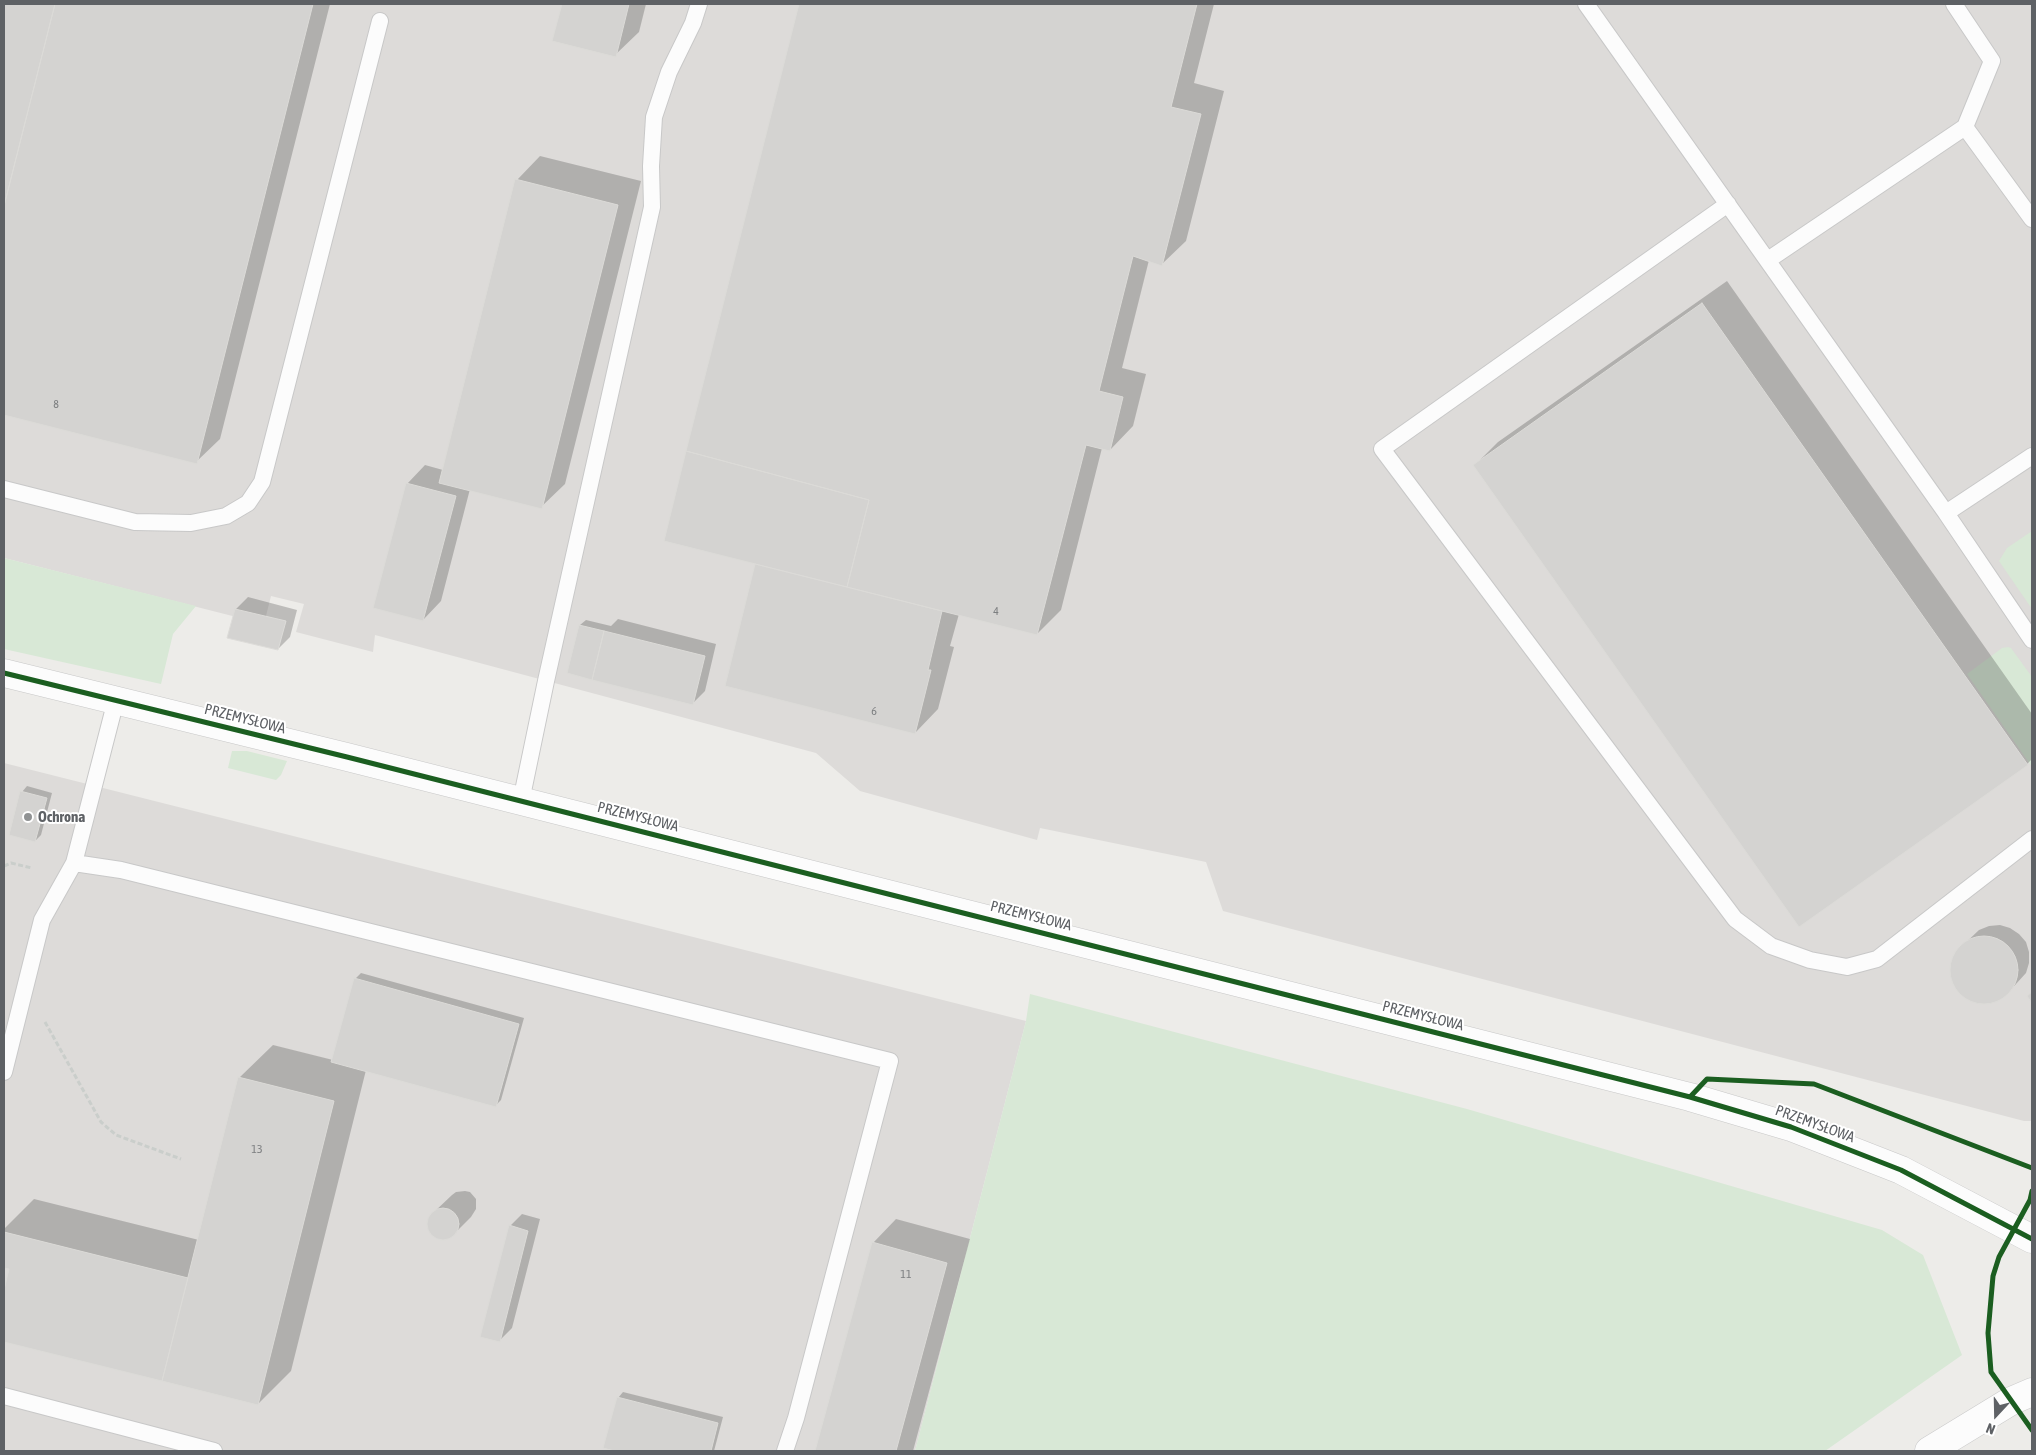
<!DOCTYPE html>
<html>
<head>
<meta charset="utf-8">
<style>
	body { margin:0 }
	#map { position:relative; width:2036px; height:1455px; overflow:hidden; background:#edece9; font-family:"Asap Condensed",sans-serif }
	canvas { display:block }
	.frame { position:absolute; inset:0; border:5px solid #5e6165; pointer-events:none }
	.north { position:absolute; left:1971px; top:1390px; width:50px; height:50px; -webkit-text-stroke:4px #fff; paint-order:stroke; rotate:201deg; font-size:14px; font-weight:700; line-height:20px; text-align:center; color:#5e6165 }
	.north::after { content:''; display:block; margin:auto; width:18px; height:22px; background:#5e6165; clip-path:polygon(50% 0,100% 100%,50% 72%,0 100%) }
</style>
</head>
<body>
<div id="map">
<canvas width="2036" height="1455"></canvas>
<div class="frame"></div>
<div class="north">N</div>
</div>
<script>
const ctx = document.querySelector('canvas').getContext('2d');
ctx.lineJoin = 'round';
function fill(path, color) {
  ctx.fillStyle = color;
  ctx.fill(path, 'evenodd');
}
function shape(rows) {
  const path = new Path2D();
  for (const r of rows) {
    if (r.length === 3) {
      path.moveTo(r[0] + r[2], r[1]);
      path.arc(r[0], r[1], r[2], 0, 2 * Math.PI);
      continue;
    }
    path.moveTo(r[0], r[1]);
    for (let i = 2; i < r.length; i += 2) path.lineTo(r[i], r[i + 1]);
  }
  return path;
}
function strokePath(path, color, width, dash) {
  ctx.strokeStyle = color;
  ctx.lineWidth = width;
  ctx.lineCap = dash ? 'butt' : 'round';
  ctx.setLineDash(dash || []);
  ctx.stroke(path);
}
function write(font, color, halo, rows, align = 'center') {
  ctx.font = font + ' "Asap Condensed",sans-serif';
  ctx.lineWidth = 4;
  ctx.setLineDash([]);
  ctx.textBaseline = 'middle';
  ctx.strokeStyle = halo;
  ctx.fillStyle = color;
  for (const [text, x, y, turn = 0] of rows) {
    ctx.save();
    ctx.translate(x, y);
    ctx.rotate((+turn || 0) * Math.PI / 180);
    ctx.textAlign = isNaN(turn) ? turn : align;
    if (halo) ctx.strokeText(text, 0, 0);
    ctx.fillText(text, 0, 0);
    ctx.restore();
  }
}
const industrial = shape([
	[4,4,2032,4,2032,1121,2024,1121,1223,911,1206,862,1040,828,1037,840,860,791,816,753,375,635,373,652,296,632,304,604,271,596,264,624,4,558],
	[4,763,1026,1021,915,1451,4,1451]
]);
const green = shape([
	[2032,531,2032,609,1999,561,2007,548],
	[4,558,196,606,173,634,161,684,4,649],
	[2008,647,2011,648,2032,677,2032,767,1967,674,2002,648],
	[232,751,247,751,287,761,281,775,276,780,228,768],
	[1030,994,1467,1109,1882,1230,1923,1255,1962,1355,1825,1451,915,1451,1026,1021]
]);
const shadow = shape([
	[4,4,330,4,220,439,196,462,4,413],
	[563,4,646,4,639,32,615,55,554,40],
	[801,4,1214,4,1194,83,1224,91,1186,241,1162,264,1149,260,1122,368,1146,374,1133,426,1110,450,1102,448,1061,610,1037,634,959,614,950,646,954,647,938,709,915,733,726,685,757,563,665,540],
	[540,156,641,181,565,484,541,507,470,489,441,601,423,620,407,484,425,465,443,470,517,180],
	[1727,281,2032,714,2032,759,2027,764,1475,465,1498,442],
	[248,597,297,610,290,637,278,649,236,609],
	[618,619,716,644,705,691,693,703,580,625,586,620,611,626],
	[27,786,52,793,41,835,35,841,22,792],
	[2000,925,2010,928,2019,934,2026,942,2029,952,2029,963,2026,973,2006,995,1997,1001,1987,1003,1976,1002,1966,998,1958,990,1953,981,1951,971,1953,960,1958,950,1979,930,1989,926],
	[361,973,524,1018,501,1100,495,1106,366,1070,291,1371,258,1404,4,1340,4,1295,11,1268,4,1267,4,1229,34,1199,199,1240,239,1078,273,1045,333,1060,355,979],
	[465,1191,470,1192,476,1199,476,1209,471,1217,453,1235,444,1239,439,1238,431,1232,429,1222,433,1213,452,1195,456,1192],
	[522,1214,540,1219,512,1328,500,1340,510,1226],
	[896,1219,970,1239,913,1451,816,1451,873,1243],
	[623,1392,723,1417,714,1451,620,1451,605,1447,618,1398]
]);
const building = shape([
	[4,4,55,4,4,206,4,4],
	[55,4,313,4,197,464,4,415,4,206,55,4],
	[562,4,629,4,616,57,552,41,562,4],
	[799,4,1197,4,1171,107,1201,114,1162,266,1133,256,1099,391,1123,397,1110,451,1086,445,1037,635,847,587,869,500,686,451,799,4],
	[515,179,618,205,542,509,439,483,515,179],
	[1702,303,2028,765,1799,927,1473,465,1702,303],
	[686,451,869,500,847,587,664,541,686,451],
	[406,483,456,496,423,621,373,608,406,483],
	[755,564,942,611,928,670,931,670,915,734,725,686,755,564],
	[235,609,286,621,278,650,227,638,235,609],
	[579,625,604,631,592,680,567,673,579,625],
	[604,631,705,656,693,705,592,680,604,631],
	[20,791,47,798,35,842,9,835,20,791],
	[1984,970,34],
	[354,978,519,1024,496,1107,331,1062,354,978],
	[2032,992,2032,1003,2027,996,2032,992],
	[238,1077,334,1101,258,1405,162,1381,238,1077],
	[443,1224,16],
	[509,1225,528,1231,500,1342,480,1337,509,1225],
	[4,1232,188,1278,162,1381,4,1342,4,1290,9,1269,4,1268,4,1232],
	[872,1242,947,1263,896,1451,815,1451,872,1242],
	[617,1397,718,1423,711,1451,615,1451,603,1448,617,1397]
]);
const path = shape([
	[4,866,11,863,32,868],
	[45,1022,101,1122,116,1135,181,1159]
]);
const lane = shape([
	[1586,4,1946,513,2032,456],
	[1965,127,2032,219],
	[1728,204,1382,449,1735,919,1771,946,1810,960,1847,967,1877,959,2032,839],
	[1768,260,1965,127,1992,61,1954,4],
	[4,489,135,522,191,523,226,516,248,503,262,482,380,21],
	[1946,513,2032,640],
	[521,801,546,681,652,207,651,166,654,117,669,72,693,23,699,4],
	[74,863,116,700],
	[4,1072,42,920,74,863,121,870,890,1061,796,1418,785,1451],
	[4,1396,214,1451]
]);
const street = shape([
	[4,673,347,757,1690,1097,1791,1127,1901,1170,2032,1239]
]);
const secondary = shape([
	[1929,1451,2011,1401,2032,1392]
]);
const cycleway = shape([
	[4,673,347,757,1690,1097,1791,1127,1901,1170,2032,1239],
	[1690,1097,1707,1079,1814,1084,2032,1168],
	[2032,1191,2030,1200,1999,1257,1993,1276,1988,1333,1991,1372,2032,1430]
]);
const markers = [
	[28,817,5,"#909293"]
];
const numberNames = [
	["8",56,404],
	["4",996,611],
	["6",874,711],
	["13",257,1149],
	["11",906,1274]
];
const streetNames = [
	["PRZEMYSŁOWA",245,719,14],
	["PRZEMYSŁOWA",638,817,14],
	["PRZEMYSŁOWA",1031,916,14],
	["PRZEMYSŁOWA",1423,1016,14],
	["PRZEMYSŁOWA",1815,1124,20]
];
const poiNames = [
	["Ochrona",38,817]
];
fill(industrial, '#dddbd9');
fill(green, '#d8e8d6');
fill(shadow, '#0003');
fill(building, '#d4d3d1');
strokePath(building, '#dcdbd8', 1);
strokePath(lane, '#c8c8c8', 18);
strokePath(street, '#c8c8c8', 29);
strokePath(secondary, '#cacaca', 29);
strokePath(path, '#cacecb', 3, [5, 2.5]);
strokePath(lane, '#fcfcfc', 16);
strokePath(street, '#fcfcfc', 28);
strokePath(secondary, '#fcfcfc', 28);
strokePath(cycleway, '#1b5e20', 5);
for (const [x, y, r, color] of markers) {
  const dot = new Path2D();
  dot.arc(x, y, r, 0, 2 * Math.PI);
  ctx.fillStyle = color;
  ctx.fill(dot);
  strokePath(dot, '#fff', 2);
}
write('12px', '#7d7f81', null, numberNames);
write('15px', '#5e6165', '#fff', streetNames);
write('bold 15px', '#5e6165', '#fff', poiNames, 'left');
</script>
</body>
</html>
